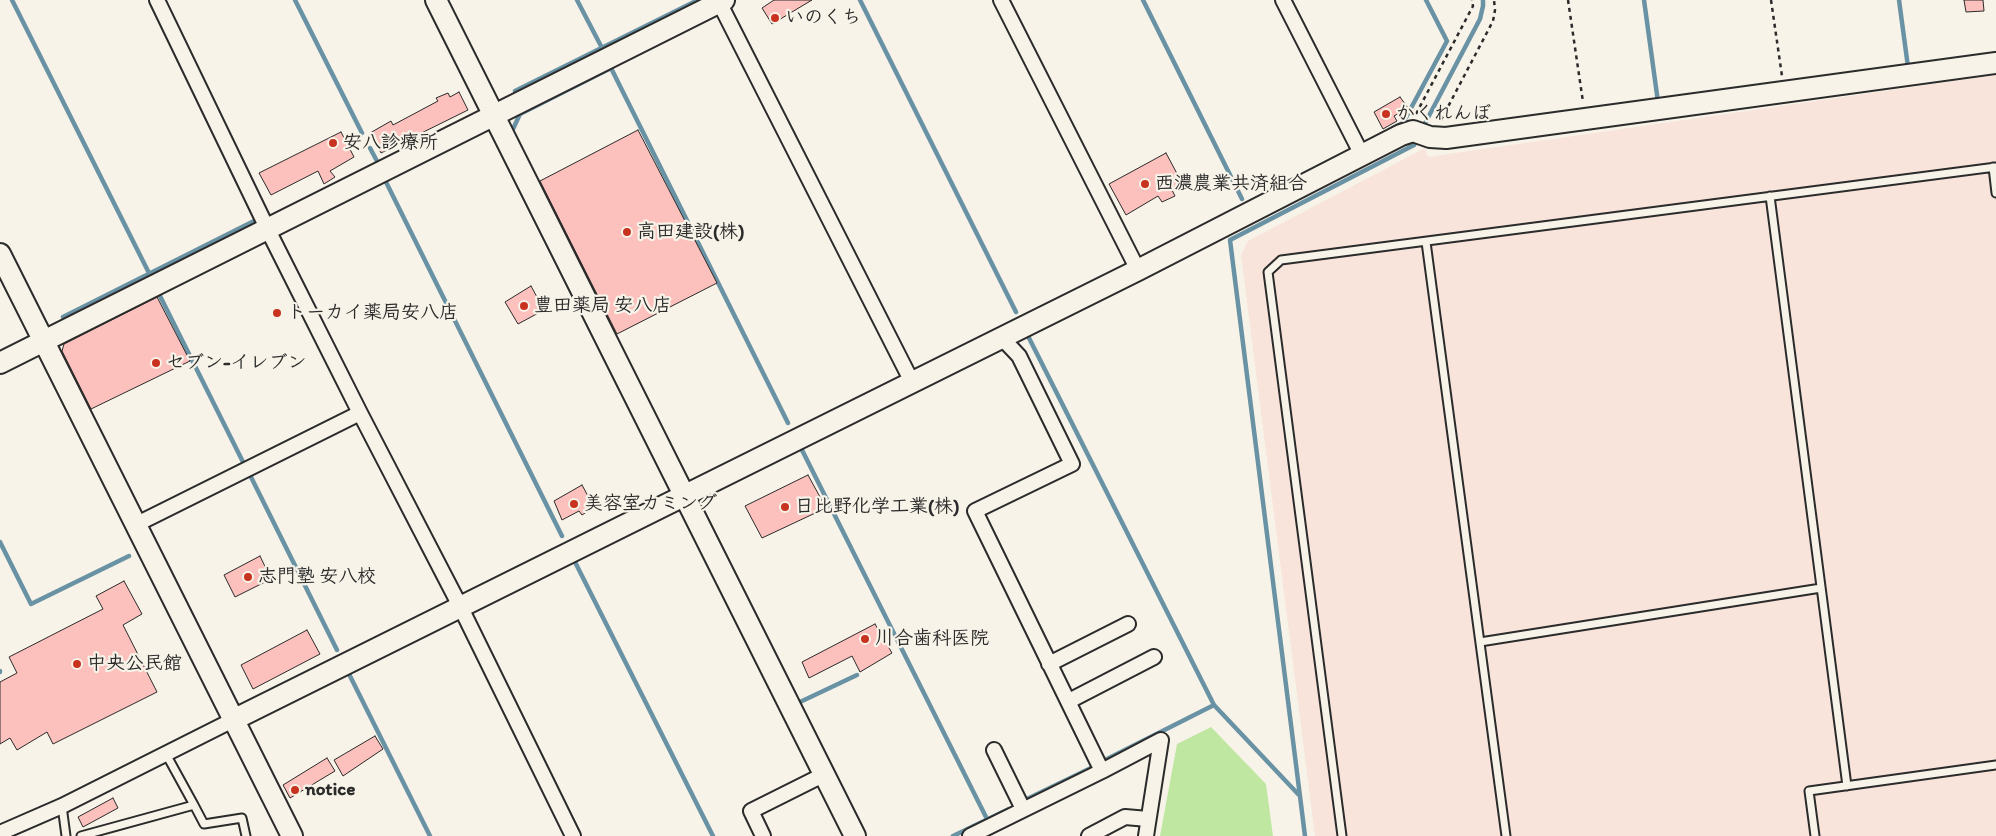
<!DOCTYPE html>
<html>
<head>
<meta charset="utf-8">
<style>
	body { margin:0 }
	canvas { display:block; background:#f7f3e8 }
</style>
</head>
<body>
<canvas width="1996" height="836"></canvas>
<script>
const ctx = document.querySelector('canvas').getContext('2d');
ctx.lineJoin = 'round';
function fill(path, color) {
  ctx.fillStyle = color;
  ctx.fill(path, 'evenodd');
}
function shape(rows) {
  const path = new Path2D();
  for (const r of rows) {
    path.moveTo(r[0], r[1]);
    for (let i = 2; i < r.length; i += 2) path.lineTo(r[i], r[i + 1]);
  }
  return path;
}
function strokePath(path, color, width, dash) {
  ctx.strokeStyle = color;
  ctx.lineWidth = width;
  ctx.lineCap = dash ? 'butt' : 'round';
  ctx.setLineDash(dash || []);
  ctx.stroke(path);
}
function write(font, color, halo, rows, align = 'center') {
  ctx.font = font + ' Itim,"Klee One",sans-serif';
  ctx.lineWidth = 4.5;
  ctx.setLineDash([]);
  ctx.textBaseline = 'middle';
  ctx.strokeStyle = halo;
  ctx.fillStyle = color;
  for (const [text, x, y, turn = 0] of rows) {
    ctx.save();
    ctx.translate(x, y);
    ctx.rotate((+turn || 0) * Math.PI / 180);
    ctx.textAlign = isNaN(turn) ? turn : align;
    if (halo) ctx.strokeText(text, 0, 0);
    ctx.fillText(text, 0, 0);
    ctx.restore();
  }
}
const built = shape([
	[1996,75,1996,836,1315,836,1241,255,1248,241,1425,148,1428,157]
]);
const green = shape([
	[1211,727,1266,784,1273,836,1160,836,1177,744]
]);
const stream = shape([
	[12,0,150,275],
	[295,0,362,133],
	[577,0,602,48],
	[860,0,1016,312],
	[1143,0,1242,199],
	[1644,0,1658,102],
	[1899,0,1908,67],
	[515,91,698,0],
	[1393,128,1403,123,1447,41,1426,0],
	[513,129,520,114,611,68,788,423],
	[1422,129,1480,19,1483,6,1483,0],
	[370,148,378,163],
	[385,180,562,536],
	[159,294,244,464],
	[63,317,256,220],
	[1027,334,1214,705,1298,794],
	[801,448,987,819],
	[251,477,337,650],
	[0,542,31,604,129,556],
	[575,562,713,836],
	[0,672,0,671],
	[349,674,430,836],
	[800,702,857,675],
	[1103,761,1214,705],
	[1027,799,1093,767],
	[953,836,1009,809],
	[1305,836,1230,240,1414,145,1417,138]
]);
const building = shape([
	[774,0,812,0,772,24,762,8,774,0],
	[1964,0,1983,0,1984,11,1966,12,1964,0],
	[459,92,468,110,381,153,370,133,391,121,393,125,438,101,436,98,448,93,450,97,459,92],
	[1400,97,1408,108,1394,116,1397,121,1383,129,1374,112,1400,97],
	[638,130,717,283,617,334,540,181,638,130],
	[341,132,354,157,330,171,335,177,324,184,318,171,271,195,259,173,341,132],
	[1166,153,1182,183,1172,190,1175,196,1162,202,1158,196,1126,215,1109,184,1166,153],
	[531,286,544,310,518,324,505,302,531,286],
	[157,297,190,361,91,409,62,351,64,344,157,297],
	[808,475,826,508,762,538,745,506,808,475],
	[582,485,594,507,582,515,579,511,562,520,554,501,582,485],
	[260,556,271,579,235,597,224,575,260,556],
	[124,581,142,614,123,625,157,692,53,744,47,732,17,750,10,738,0,744,0,682,17,673,9,657,103,609,96,596,124,581],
	[875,624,892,653,860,672,852,656,809,678,802,662,875,624],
	[307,630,320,654,253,689,241,665,307,630],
	[375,736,383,749,343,776,334,760,375,736],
	[327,758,335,771,290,798,283,785,327,758],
	[113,798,118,808,83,827,78,817,113,798]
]);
const path = shape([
	[1568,0,1583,102],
	[1771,0,1782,76],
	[1416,114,1473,6,1472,0],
	[1441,120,1493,21,1495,10,1494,0]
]);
const lane = shape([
	[1993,167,1996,193],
	[1770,196,1847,786],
	[1426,242,1506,836],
	[1480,642,1821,588],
	[166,754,194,805],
	[62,806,66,836],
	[81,836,194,805,204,824,242,818,246,836],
	[1342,836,1268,272,1281,260,1996,167],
	[1815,836,1809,791,1996,765]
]);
const street = shape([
	[157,0,267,228,360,413,460,606,573,836],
	[718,0,912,382],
	[1001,0,1138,270],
	[1283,0,1362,155],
	[1001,337,1019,356,1072,464,975,511,1102,771,1161,740,1146,836],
	[135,525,360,413],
	[1049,664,1128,624],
	[1069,701,1154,657],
	[994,750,1023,809],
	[0,833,62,806,233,720],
	[763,836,751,811,823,775],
	[970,836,1102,771],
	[1089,836,1125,817,1148,819]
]);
const secondary = shape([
	[436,0,855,836],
	[0,254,292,836],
	[0,363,724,0],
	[233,720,1138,270,1401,135,1413,131,1430,137,1446,138,1996,63]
]);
const markers = [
	[775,18,5,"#c8321e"],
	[1386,114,5,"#c8321e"],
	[333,143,5,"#c8321e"],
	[1145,184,5,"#c8321e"],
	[627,232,5,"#c8321e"],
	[524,306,5,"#c8321e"],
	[277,313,5,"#c8321e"],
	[156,363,5,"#c8321e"],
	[574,504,5,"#c8321e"],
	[785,507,5,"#c8321e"],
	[248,577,5,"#c8321e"],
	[865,639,5,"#c8321e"],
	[77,664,5,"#c8321e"],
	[295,790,5,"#c8321e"]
];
const poiNames = [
	["いのくち",785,18],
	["かくれんぼ",1396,114],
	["安八診療所",343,143],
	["西濃農業共済組合",1155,184],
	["高田建設(株)",637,232],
	["豊田薬局 安八店",534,306],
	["トーカイ薬局安八店",287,313],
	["セブン-イレブン",166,363],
	["美容室カミング",584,504],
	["日比野化学工業(株)",795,507],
	["志門塾 安八校",258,577],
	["川合歯科医院",875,639],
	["中央公民館",87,664],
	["notice",305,790]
];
fill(built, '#f8e4db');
fill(green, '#c0e7a2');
strokePath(stream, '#6992a4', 4.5);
fill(building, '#fcc0bd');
strokePath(building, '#2b2b2b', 1);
strokePath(lane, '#2b2b2b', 11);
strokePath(street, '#2b2b2b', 18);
strokePath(secondary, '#2b2b2b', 24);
strokePath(path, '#2b2b2b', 2.5, [4, 4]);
strokePath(lane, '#f7f3e8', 7);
strokePath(street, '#f7f3e8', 14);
strokePath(secondary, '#f7f3e8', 20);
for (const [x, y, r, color] of markers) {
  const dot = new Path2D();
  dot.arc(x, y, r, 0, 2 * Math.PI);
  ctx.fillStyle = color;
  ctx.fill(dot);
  strokePath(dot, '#f7f3e8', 2);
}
write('bold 19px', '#2b2b2b', '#f7f3e8', poiNames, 'left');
</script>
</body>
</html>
